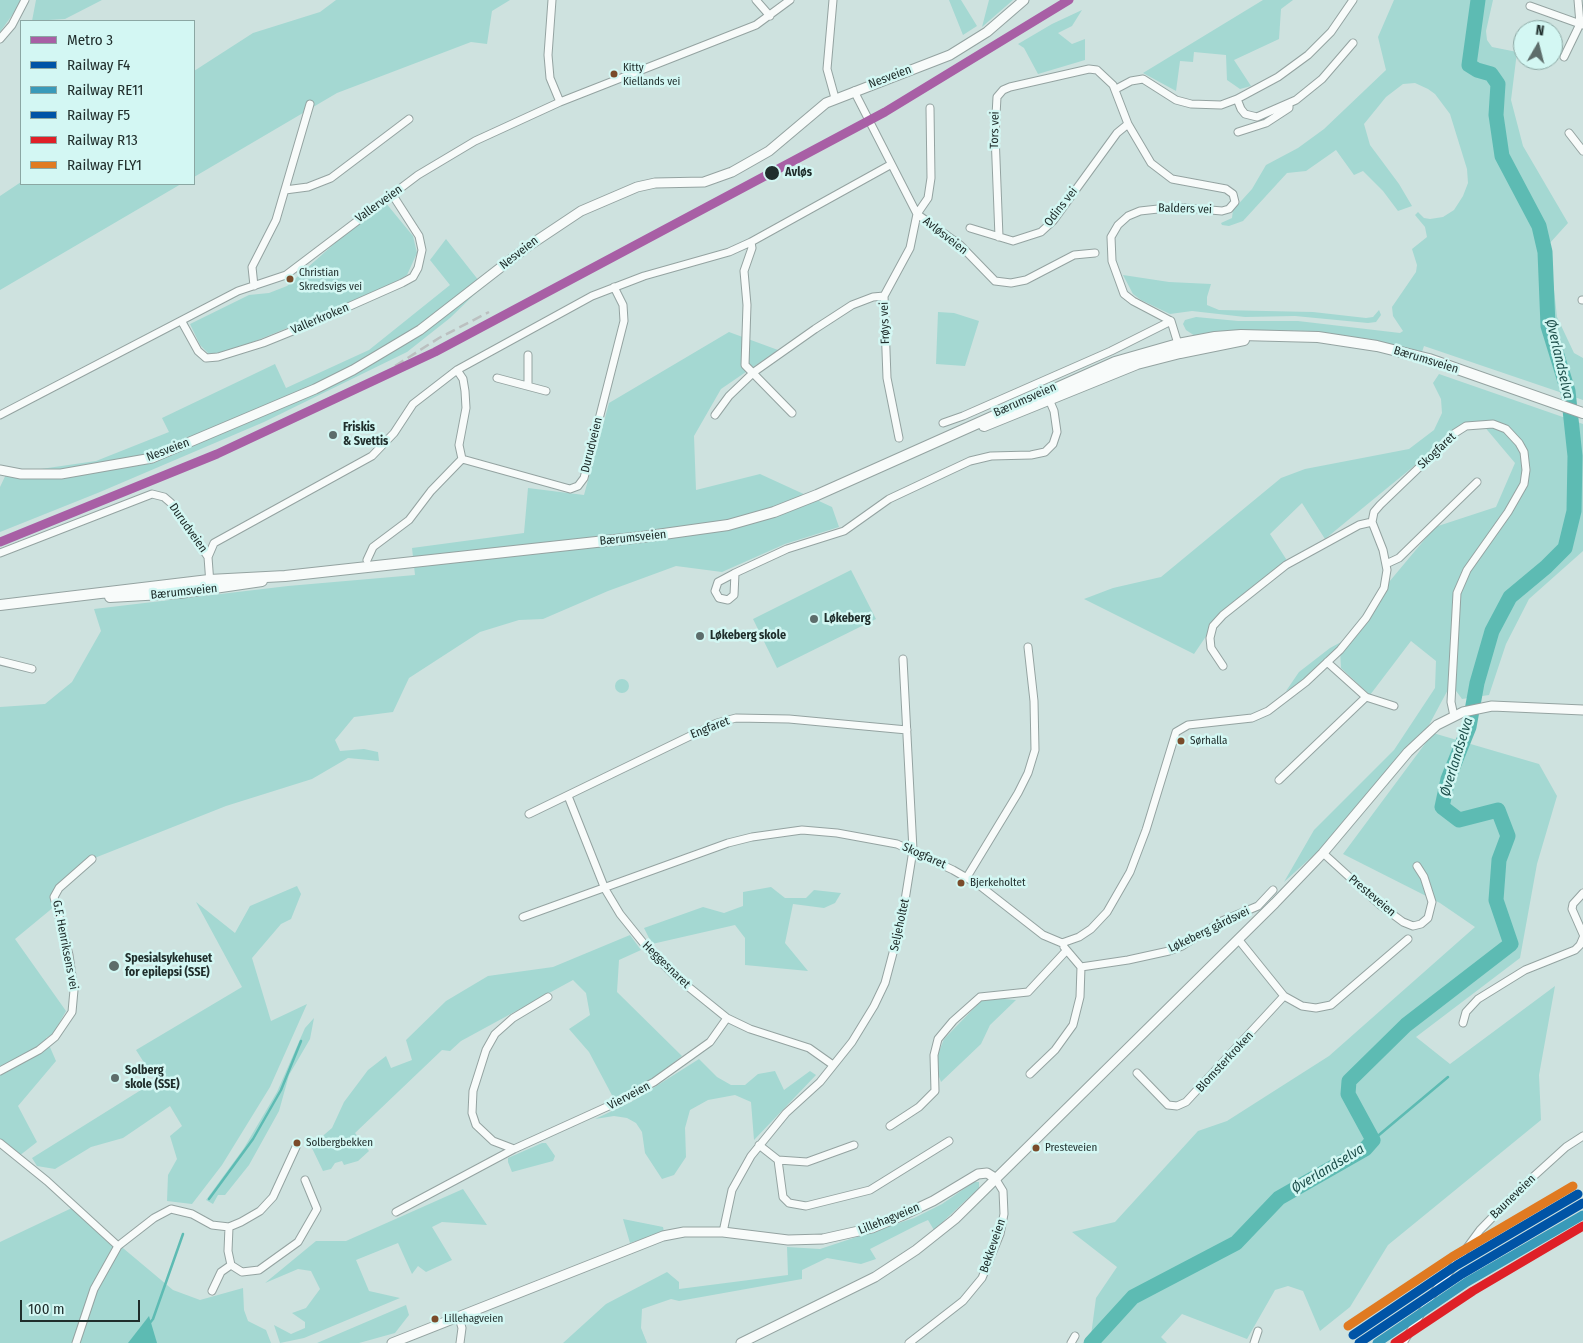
<!DOCTYPE html>
<html>
<head>
<meta charset="utf-8">
<style>
	body { margin:0 }
	#map { position:relative; width:1583px; height:1343px; overflow:hidden; background:#cee2df; font-family:"Fira Sans Condensed",sans-serif }
	canvas { display:block }
	.legend { position:absolute; left:20px; top:20px; width:175px; height:165px; box-sizing:border-box; background:#d3f7f3; border:1px solid #8ba7a3; margin:0; padding:6px 9px; list-style:none; font-size:15px; color:#202e2c }
	.legend li { display:flex; align-items:center; gap:10px; height:25px }
	.legend b { width:25px; border:1px solid #8ba7a3 }
	.north { position:absolute; left:1513px; top:20px; width:50px; height:50px; box-sizing:border-box; background:#d3f7f3; border:1px solid #8ba7a3; border-radius:50%; rotate:8deg; font-size:14px; font-weight:700; line-height:20px; text-align:center; color:#202e2c }
	.north::after { content:''; display:block; margin:auto; width:18px; height:22px; background:#5d6d6b; clip-path:polygon(50% 0,100% 100%,50% 72%,0 100%) }
	.scale { position:absolute; left:20px; top:1300px; width:120px; height:22px; box-sizing:border-box; border:2px solid #202e2c; border-top:0; padding-left:6px; font-size:15px; line-height:18px; white-space:nowrap; color:#202e2c; -webkit-text-stroke:4px #d3f7f3; paint-order:stroke }
</style>
</head>
<body>
<div id="map">
<canvas width="1583" height="1343"></canvas>
<ul class="legend">
<li><b style="height:6px;background:#a85fa5"></b>Metro 3</li>
<li><b style="height:6px;background:#0054a6"></b>Railway F4</li>
<li><b style="height:6px;background:#399ab9"></b>Railway RE11</li>
<li><b style="height:6px;background:#0054a6"></b>Railway F5</li>
<li><b style="height:6px;background:#df2027"></b>Railway R13</li>
<li><b style="height:6px;background:#e07a21"></b>Railway FLY1</li>
</ul>
<div class="north">N</div>
<div class="scale">100 m</div>
</div>
<script>
const ctx = document.querySelector('canvas').getContext('2d');
ctx.lineJoin = 'round';
function fill(path, color) {
  ctx.fillStyle = color;
  ctx.fill(path, 'evenodd');
}
function shape(rows) {
  const path = new Path2D();
  for (const r of rows) {
    if (r.length === 3) {
      path.moveTo(r[0] + r[2], r[1]);
      path.arc(r[0], r[1], r[2], 0, 2 * Math.PI);
      continue;
    }
    path.moveTo(r[0], r[1]);
    for (let i = 2; i < r.length; i += 2) path.lineTo(r[i], r[i + 1]);
  }
  return path;
}
function strokePath(path, color, width, dash) {
  ctx.strokeStyle = color;
  ctx.lineWidth = width;
  ctx.lineCap = dash ? 'butt' : 'round';
  ctx.setLineDash(dash || []);
  ctx.stroke(path);
}
function write(font, color, halo, rows, align = 'center') {
  ctx.font = font + ' "Fira Sans Condensed",sans-serif';
  ctx.lineWidth = 5;
  ctx.setLineDash([]);
  ctx.textBaseline = 'middle';
  ctx.strokeStyle = halo;
  ctx.fillStyle = color;
  for (const [text, x, y, turn = 0] of rows) {
    ctx.save();
    ctx.translate(x, y);
    ctx.rotate((+turn || 0) * Math.PI / 180);
    ctx.textAlign = isNaN(turn) ? turn : align;
    if (halo) ctx.strokeText(text, 0, 0);
    ctx.fillText(text, 0, 0);
    ctx.restore();
  }
}
const green = shape([
	[0,0,23,0,0,32],
	[36,0,102,0,65,19,32,21],
	[336,0,510,0,492,11,487,44,471,42,337,93,194,177,194,71,253,33,320,12],
	[949,0,961,0,977,26,963,35],
	[989,0,1013,0,982,27],
	[1263,0,1293,0,1281,9,1279,39,1234,60,1251,86,1240,89,1227,80,1226,55,1194,52,1193,62,1180,61,1176,91,1143,73],
	[1394,0,1493,0,1486,31,1487,40,1492,47,1517,52,1511,100,1523,146,1568,223,1549,244,1557,317,1574,353,1583,358,1583,400,1424,346,1422,352,1370,339,1309,331,1270,330,1195,336,1186,330,1183,324,1185,320,1196,317,1238,321,1298,321,1400,333,1403,331,1393,316,1392,307,1416,272,1417,265,1412,249,1427,237,1425,227,1415,215,1418,212,1424,218,1430,219,1443,217,1454,210,1463,196,1468,183,1467,169,1450,114,1435,94,1428,89,1415,83,1403,84,1386,97,1364,124,1370,145,1399,184,1412,206,1398,211,1383,191,1363,171,1354,175,1336,150,1306,171,1287,173,1243,221,1229,226,1222,225,1221,223,1232,218,1233,210,1252,189,1266,165,1298,148,1324,129,1386,70,1378,37],
	[1082,10,1072,26,1058,33,1072,44,1085,39,1085,60,1038,74,1024,48,1018,44,1052,24],
	[21,182,21,184,181,184,0,290,0,196],
	[385,202,413,236,417,253,407,275,385,288,231,351,209,354,200,345,190,324,249,295,269,293,287,286,364,217],
	[446,239,483,286,450,318,407,352,264,422,100,492,0,532,0,487,9,468,27,471,96,461,169,432,162,418,275,364,286,388,369,350,450,285,430,260],
	[1123,275,1169,282,1211,284,1207,297,1207,305,1219,310,1313,312,1366,318,1373,317,1379,310,1381,315,1376,322,1368,323,1295,316,1245,317,1192,311,1170,314,1141,300,1133,294],
	[938,312,954,313,979,321,965,366,936,364],
	[729,332,778,350,721,389,694,436,696,490,760,474,832,507,839,527,785,544,722,572,676,566,608,591,543,619,519,620,480,632,409,678,393,712,354,717,335,740,340,751,364,749,378,752,379,761,348,758,312,779,226,806,92,859,54,896,55,906,15,939,66,1011,53,1034,46,1038,56,1061,18,1106,37,1142,19,1156,0,1141,0,707,45,704,72,682,101,631,94,609,288,586,415,575,412,548,524,533,528,488,584,495,609,403],
	[1439,374,1583,424,1583,551,1529,599,1506,644,1489,695,1462,699,1451,684,1429,725,1327,843,1284,882,1314,830,1394,750,1435,688,1436,661,1411,641,1370,695,1341,668,1340,650,1384,588,1435,527,1496,507,1515,463,1483,425,1464,425,1325,539,1302,503,1270,534,1288,562,1213,626,1194,654,1084,599,1113,588,1161,577,1281,478,1305,469,1409,449,1434,430,1442,413,1441,399,1433,383],
	[851,570,876,619,777,668,753,619],
	[1345,640,1300,684,1286,691,1299,672,1330,648],
	[622,686,7],
	[1433,733,1539,764,1557,796,1537,864,1520,958,1416,1037,1450,1064,1555,986,1539,1075,1541,1120,1388,1245,1350,1307,1320,1331,1303,1291,1288,1286,1275,1290,1247,1339,1182,1314,1161,1337,1167,1343,1090,1343,1096,1298,1117,1267,1072,1232,1115,1222,1198,1131,1227,1121,1329,1056,1475,927,1440,903,1343,854],
	[297,886,301,894,291,919,281,924,252,958,271,1021,307,1004,270,1087,222,1165,192,1204,167,1201,168,1175,177,1159,170,1136,182,1126,170,1106,123,1138,91,1147,55,1169,37,1166,32,1158,157,1080,150,1072,136,1050,242,987,196,902,235,933,250,906],
	[771,887,785,898,806,898,814,890,841,893,835,903,824,908,793,904,785,943,808,971,745,965,745,938,735,925,652,944,644,928,703,907,724,913,743,906,743,892],
	[630,935,641,950,619,960,617,992,682,1056,654,1078,614,1099,589,1052,569,1029,590,1015,586,993,573,980,461,1041,450,1051,442,1050,355,1133,369,1151,358,1161,344,1165,342,1161,335,1163,331,1169,323,1171,311,1146,332,1128,344,1102,368,1070,386,1056,391,1068,412,1060,406,1040,446,1001,488,976,553,967],
	[992,998,1016,1000,990,1025,981,1044,941,1082,937,1071,938,1054,944,1039,981,1001],
	[314,1018,310,1039,289,1075,279,1111,249,1165,225,1195,218,1195,213,1204,206,1200,244,1148,277,1092,305,1028],
	[699,1059,717,1077,731,1085,745,1085,758,1074,775,1071,784,1090,810,1071,816,1075,754,1140,751,1102,735,1095,708,1100,690,1110,685,1128,686,1157,674,1175,662,1179,645,1153,642,1132,636,1123,627,1118,614,1116,595,1119,631,1102],
	[542,1143,546,1143,555,1156,553,1161,512,1172,508,1162,508,1158],
	[974,1182,979,1182,979,1188,934,1230,928,1220,919,1224,870,1249,876,1259,861,1264,827,1258,802,1270,802,1279,679,1301,671,1299,642,1309,641,1328,647,1343,563,1343,606,1304,667,1272,679,1282,679,1289,788,1275,787,1247,820,1249,914,1218,942,1204],
	[463,1189,487,1225,442,1222,432,1227,452,1260,426,1272,418,1266,412,1274,398,1243,356,1260,369,1291,400,1298,304,1338,280,1343,274,1325,291,1334,305,1328,305,1322,292,1313,306,1308,320,1289,311,1271,298,1269,265,1283,316,1241,346,1241],
	[74,1207,173,1290,200,1300,243,1288,244,1310,248,1321,266,1330,271,1343,0,1343,0,1242],
	[623,1219,663,1227,664,1232,630,1243],
	[406,1305,409,1315,395,1333,359,1343,317,1343]
]);
const water = shape([
	[149,1316,157,1343,128,1343]
]);
const stream = shape([
	[1373,1140,1448,1077],
	[209,1199,253,1139,281,1090,301,1041],
	[149,1324,153,1319,183,1234]
]);
const river = shape([
	[1091,1343,1133,1297,1236,1243,1279,1198,1365,1149,1373,1140,1348,1094,1349,1081,1406,1025,1511,944,1496,900,1499,860,1508,836,1498,810,1459,820,1442,807,1448,779,1469,727,1477,683,1492,631,1510,597,1546,567,1565,548,1574,511,1575,456,1568,391,1548,326,1545,252,1539,226,1502,156,1496,115,1498,84,1491,74,1477,70,1469,65,1478,0]
]);
const street = shape([
	[552,0,548,55,550,78,560,102],
	[756,0,770,16],
	[833,0,827,69,835,98],
	[1353,0,1331,32,1308,55,1278,77,1237,99,1241,109,1245,114,1257,117,1296,100,1322,79,1353,43],
	[1530,6,1583,25],
	[0,39,12,25,25,0],
	[1564,57,1580,24,1578,0],
	[1116,89,1131,81,1143,79,1176,100,1191,104,1221,105,1237,99],
	[854,91,917,214,960,245,995,281,1011,283,1026,280,1074,255,1095,253],
	[1238,132,1266,123,1289,108,1289,105],
	[1569,133,1583,151],
	[285,190,308,187,331,178,409,119],
	[970,228,1013,241,1041,232,1053,221,1117,133,1128,124],
	[999,237,995,134,997,97,1003,90,1010,87,1089,69,1097,70,1113,85,1128,124,1151,163,1172,179,1226,189,1233,194,1235,202,1229,209,1222,211,1176,207,1140,211,1128,216,1118,225,1111,237,1112,261,1124,294,1133,301,1171,321,1179,347],
	[751,242,752,248,744,271,747,305,745,365,792,413],
	[254,286,252,267,276,220,310,104],
	[1582,300,1583,300],
	[182,322,198,351,206,358,218,357,263,343,305,326,402,283,413,277,418,268,422,250,419,236,392,194],
	[457,370,463,379,465,391,466,408,459,445,462,459,570,489,578,486,584,478,624,321,623,305,614,287],
	[497,378,546,391],
	[528,386,528,355],
	[0,415,238,291,286,275,418,175,475,141,560,102,756,25,790,0],
	[715,415,729,396,754,372,815,329,852,305,873,297,884,296],
	[943,423,963,416,1111,351,1171,321],
	[899,438,887,378,884,296,910,248,917,214,928,198,931,178,930,108],
	[1372,522,1374,512,1380,505,1455,433,1466,426,1493,424,1506,429,1519,443,1524,452,1526,470,1524,484,1508,512,1467,570,1457,593,1451,702,1454,716],
	[0,553,152,494,164,497,171,503,208,557],
	[367,560,373,547,409,520,431,491,462,459],
	[1386,564,1399,558,1477,482],
	[735,573,787,549,844,531,889,499,970,461,991,456,1031,455,1045,452,1053,444,1057,432,1054,411,1048,397],
	[735,573,734,595,728,600,719,598,715,591,718,582,735,573],
	[210,584,208,557,214,543,372,456,394,433,413,404,457,370,592,296,644,276,729,252,751,242,890,165],
	[0,661,32,669],
	[1327,662,1366,697,1394,706],
	[1223,666,1211,648,1210,638,1213,626,1223,615,1286,565,1359,525,1372,522],
	[1279,780,1366,697],
	[568,796,605,889,620,914,649,950,675,976,727,1018,750,1029,809,1048,833,1065],
	[529,814,717,723,736,718,789,719,907,730],
	[1323,853,1380,905,1403,922,1413,926,1421,924,1428,918,1432,902,1424,877,1417,866],
	[967,877,1018,793,1028,773,1035,750,1034,701,1028,647],
	[1583,893,1573,904,1572,909,1583,934],
	[523,917,728,843,752,837,802,830,837,833,897,844,953,870,979,885,1043,935,1062,943,1079,937,1091,929,1107,912,1130,872,1146,830,1176,732,1188,725,1252,718,1268,711,1306,682,1340,650,1366,618,1384,588,1387,570,1383,550,1372,522],
	[1238,939,1284,996,1302,1006,1316,1008,1331,1005,1408,939],
	[1064,947,1081,967,1128,960,1169,951,1182,946,1222,921,1258,906,1273,890],
	[1463,1023,1466,1012,1478,999,1525,970,1575,950,1580,945,1583,938],
	[0,1071,39,1050,55,1037,72,1012,74,990,69,955,54,897,59,888,92,859],
	[1137,1073,1168,1105,1177,1106,1186,1102,1284,996],
	[1030,1074,1055,1050,1073,1025,1080,997,1081,967],
	[890,1126,919,1107,935,1091,934,1055,938,1039,953,1021,980,997,1028,992,1066,951],
	[0,1143,47,1181,118,1246],
	[759,1145,778,1160,783,1197,789,1203,806,1206,870,1190,949,1141],
	[514,1149,493,1141,476,1125,472,1113,473,1091,486,1050,495,1034,513,1018,548,997],
	[778,1160,807,1162,854,1145],
	[396,1212,514,1149,611,1105,654,1082,710,1042,727,1018],
	[229,1227,228,1251,231,1265,242,1272,259,1270,298,1242,317,1209,305,1180],
	[723,1232,732,1190,751,1156,786,1113,820,1082,852,1042,874,1006,885,983,902,919,913,850,903,659],
	[212,1291,221,1272,231,1265],
	[459,1318,462,1328,460,1343],
	[76,1343,94,1289,118,1246,154,1218,171,1209,192,1214,212,1225,229,1227,241,1222,260,1211,273,1197,296,1147],
	[909,1343,963,1301,982,1278,1000,1234,1004,1214,1003,1191,995,1178],
	[1071,1343,1075,1336],
	[1254,1343,1258,1331],
	[1403,1343,1433,1294,1480,1230,1523,1186,1566,1147,1583,1136]
]);
const secondary = shape([
	[0,470,21,474,61,474,152,458,315,389,353,370,420,330,527,247,581,211,637,187,655,183,704,182,732,172,769,151,826,103,950,55,987,32,1024,0],
	[392,1343,663,1236,684,1232,723,1232,788,1240,823,1239,872,1228,901,1216,933,1201,978,1174,987,1173,995,1178],
	[741,1343,875,1277,916,1250,955,1219,1275,903,1323,853,1408,752,1437,725,1463,712,1492,706,1583,710]
]);
const primary = shape([
	[984,426,1137,364,1180,353,1244,340],
	[110,597,180,593,262,581],
	[0,605,209,580,285,576,642,537,728,525,774,512,817,495,1115,362,1178,344,1215,337,1241,335,1318,337,1377,346,1429,359,1583,413]
]);
const rail = shape([
	[395,366,439,338,489,312]
]);
const rail1 = shape([
	[1359,1343,1462,1274,1583,1203]
]);
const rail2 = shape([
	[1377,1343,1467,1282,1583,1215]
]);
const rail3 = shape([
	[1353,1335,1457,1265,1578,1194]
]);
const rail4 = shape([
	[1395,1343,1473,1291,1583,1226]
]);
const rail5 = shape([
	[1348,1326,1452,1257,1573,1186]
]);
const metro1 = shape([
	[0,542,217,454,435,352,885,112,1069,0]
]);
const markers = [
	[614,74,4.5,"#7a4b2a"],
	[772,173,8,"#202e2c"],
	[290,279,4.5,"#7a4b2a"],
	[333,435,5,"#5d6d6b"],
	[814,619,5,"#5d6d6b"],
	[700,636,5,"#5d6d6b"],
	[1181,741,4.5,"#7a4b2a"],
	[961,883,4.5,"#7a4b2a"],
	[114,966,6,"#5d6d6b"],
	[115,1078,5,"#5d6d6b"],
	[297,1143,4.5,"#7a4b2a"],
	[1036,1148,4.5,"#7a4b2a"],
	[435,1319,4.5,"#7a4b2a"]
];
const busNames = [
	["Kitty",623,68],
	["Kiellands vei",623,82],
	["Christian",299,273],
	["Skredsvigs vei",299,287],
	["Sørhalla",1190,741],
	["Bjerkeholtet",970,883],
	["Solbergbekken",306,1143],
	["Presteveien",1045,1148],
	["Lillehagveien",444,1319]
];
const streetNames = [
	["Nesveien",890,77,-21],
	["Tors vei",995,130,-89],
	["Vallerveien",379,204,-36],
	["Odins vei",1061,207,-52],
	["Balders vei",1185,209,2],
	["Avløsveien",945,236,38],
	["Nesveien",519,253,-38],
	["Vallerkroken",320,319,-23],
	["Frøys vei",885,323,-92],
	["Bærumsveien",1426,360,17],
	["Bærumsveien",1025,400,-24],
	["Durudveien",592,445,-76],
	["Nesveien",168,450,-21],
	["Skogfaret",1437,451,-43],
	["Durudveien",188,528,55],
	["Bærumsveien",633,538,-6],
	["Bærumsveien",184,592,-6],
	["Engfaret",710,728,-21],
	["Skogfaret",924,856,24],
	["Presteveien",1372,896,40],
	["Seljeholtet",900,925,-78],
	["Løkeberg gårdsvei",1209,930,-26],
	["G.F. Henriksens vei",65,945,79],
	["Heggesnaret",666,965,44],
	["Blomsterkroken",1225,1062,-47],
	["Vierveien",629,1096,-28],
	["Bauneveien",1513,1197,-44],
	["Lillehagveien",889,1219,-22],
	["Bekkeveien",993,1246,-71]
];
const stopNames = [
	["Avløs",785,173]
];
const poiNames = [
	["Friskis",343,428],
	["& Svettis",343,442],
	["Løkeberg",824,619],
	["Løkeberg skole",710,636],
	["Spesialsykehuset",125,959],
	["for epilepsi (SSE)",125,973],
	["Solberg",125,1071],
	["skole (SSE)",125,1085]
];
const waterNames = [
	["Øverlandselva",1559,359,77],
	["Øverlandselva",1457,757,-73],
	["Øverlandselva",1328,1169,-31]
];
fill(green, '#a4d8d2');
fill(water, '#5dbbb3');
strokePath(stream, '#5dbbb3', 2.5);
strokePath(river, '#5dbbb3', 15);
strokePath(street, '#94a3a1', 9);
strokePath(secondary, '#94a3a1', 11);
strokePath(primary, '#94a3a1', 12);
strokePath(street, '#f8fbfa', 7);
strokePath(secondary, '#f8fbfa', 9);
strokePath(primary, '#f8fbfa', 10);
strokePath(rail, '#bbc0c0', 2.5, [10, 5]);
strokePath(rail1, '#0054a6', 9);
strokePath(rail2, '#399ab9', 9);
strokePath(rail3, '#0054a6', 9);
strokePath(rail4, '#df2027', 9);
strokePath(rail5, '#e07a21', 9);
strokePath(metro1, '#a85fa5', 9);
for (const [x, y, r, color] of markers) {
  const dot = new Path2D();
  dot.arc(x, y, r, 0, 2 * Math.PI);
  ctx.fillStyle = color;
  ctx.fill(dot);
  strokePath(dot, '#d3f7f3', 2);
}
write('11px', '#202e2c', '#d3f7f3', busNames, 'left');
write('12px', '#202e2c', '#d3f7f3', streetNames);
write('bold 12px', '#202e2c', '#d3f7f3', stopNames, 'left');
write('bold 12px', '#202e2c', '#d3f7f3', poiNames, 'left');
write('italic 14px', '#1e504c', '#d3f7f3', waterNames);
</script>
</body>
</html>
